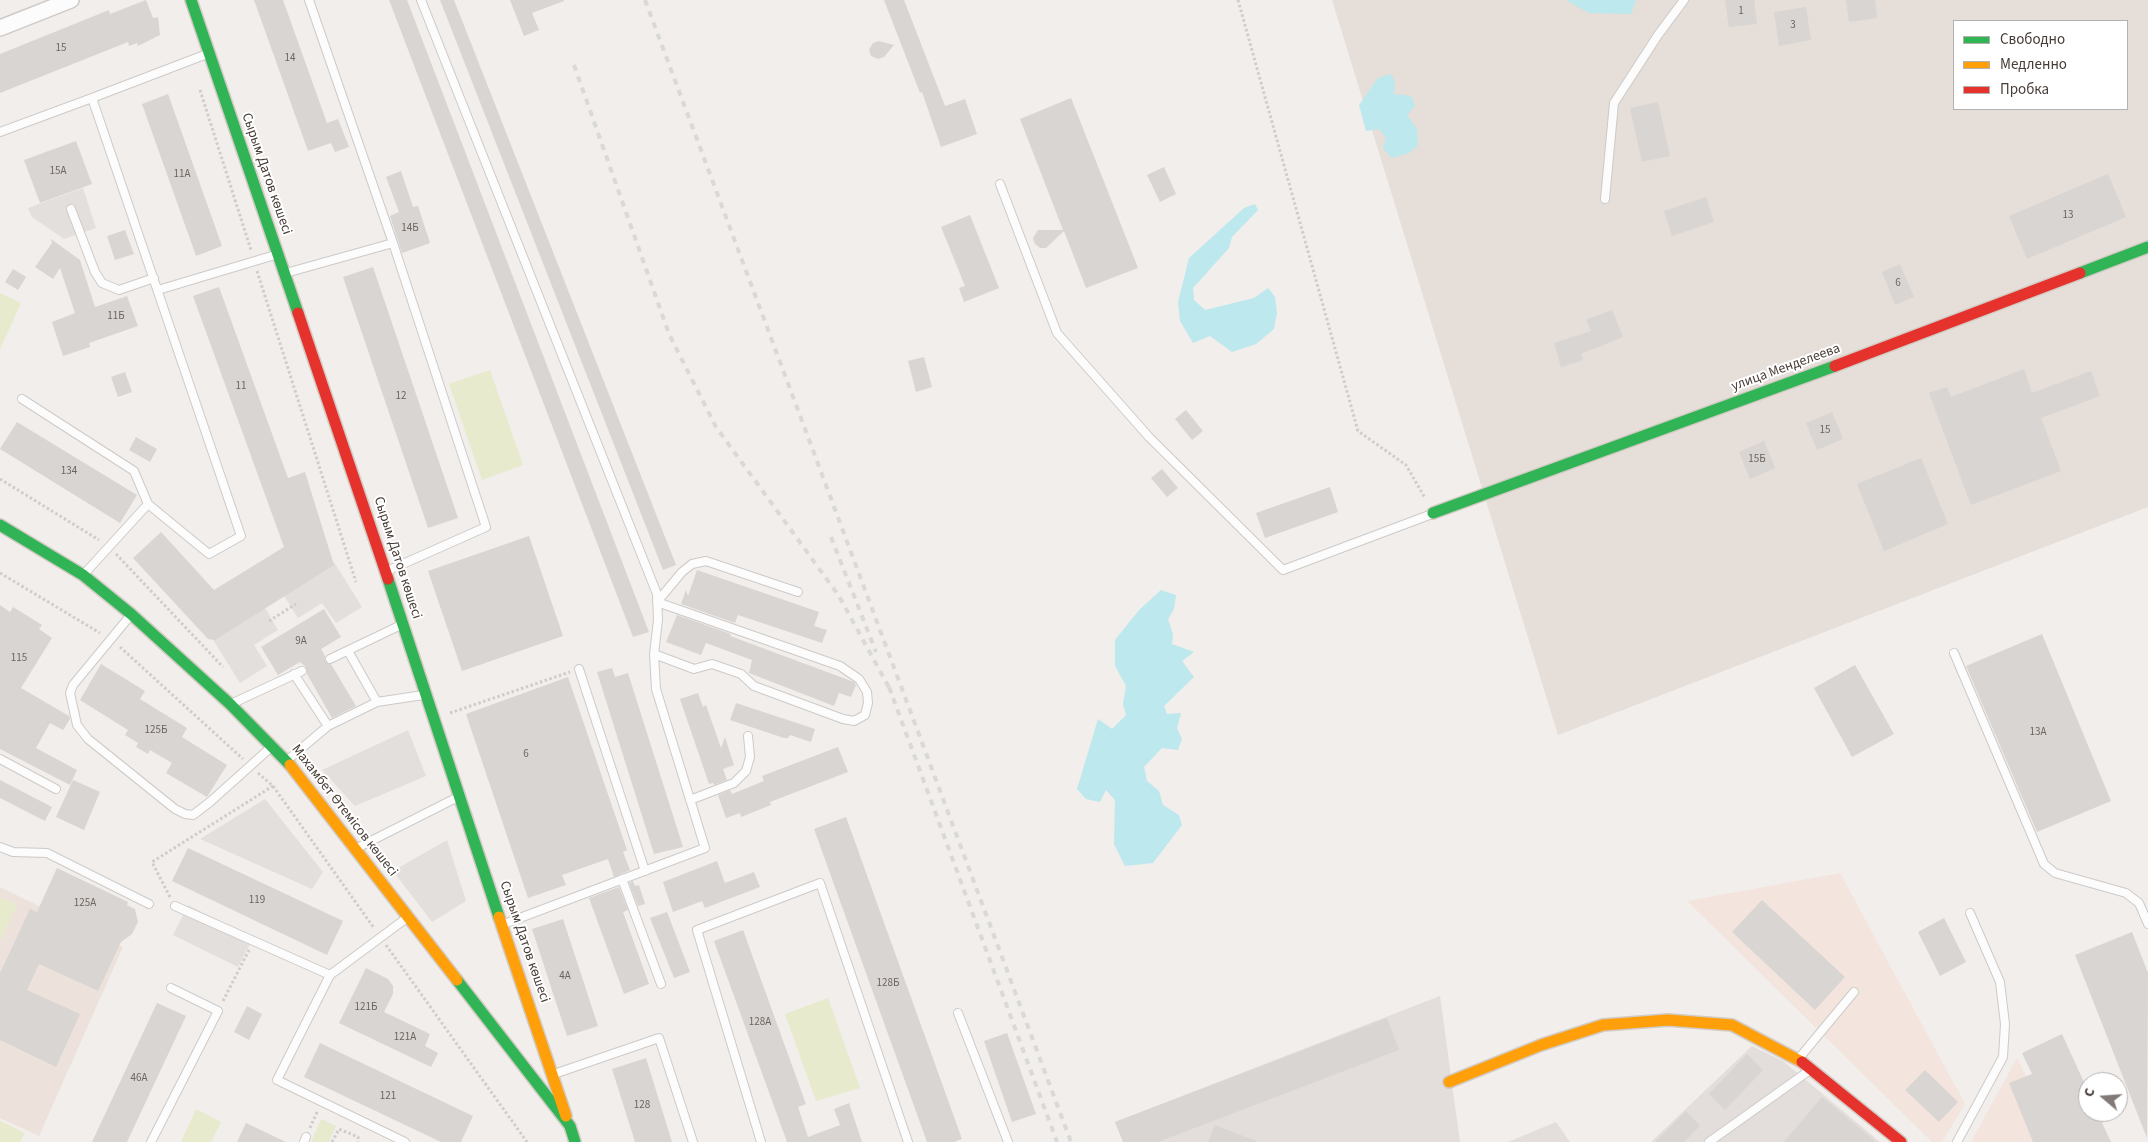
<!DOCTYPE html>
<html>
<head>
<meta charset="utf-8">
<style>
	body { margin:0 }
	#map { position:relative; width:2148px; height:1142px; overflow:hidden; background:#f1eeeb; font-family:"Source Sans 3",sans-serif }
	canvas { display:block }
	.legend { position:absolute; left:1953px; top:20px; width:175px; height:90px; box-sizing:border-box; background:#fff; border:1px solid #b5b1af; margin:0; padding:6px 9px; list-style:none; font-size:15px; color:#473c37 }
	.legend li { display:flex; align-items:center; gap:10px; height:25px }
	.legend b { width:25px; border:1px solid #b5b1af }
	.north { position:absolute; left:2078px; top:1072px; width:50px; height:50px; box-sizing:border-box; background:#fff; border:1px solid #b5b1af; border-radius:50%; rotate:288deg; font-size:14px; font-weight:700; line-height:20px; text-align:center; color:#473c37 }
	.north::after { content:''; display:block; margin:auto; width:18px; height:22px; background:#827a76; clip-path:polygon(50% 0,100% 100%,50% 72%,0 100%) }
</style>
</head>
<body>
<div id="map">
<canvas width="2148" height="1142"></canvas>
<ul class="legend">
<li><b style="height:6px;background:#30b455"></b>Свободно</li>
<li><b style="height:6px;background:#ff9f0a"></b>Медленно</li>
<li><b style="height:6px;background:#e5322d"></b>Пробка</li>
</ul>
<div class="north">С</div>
</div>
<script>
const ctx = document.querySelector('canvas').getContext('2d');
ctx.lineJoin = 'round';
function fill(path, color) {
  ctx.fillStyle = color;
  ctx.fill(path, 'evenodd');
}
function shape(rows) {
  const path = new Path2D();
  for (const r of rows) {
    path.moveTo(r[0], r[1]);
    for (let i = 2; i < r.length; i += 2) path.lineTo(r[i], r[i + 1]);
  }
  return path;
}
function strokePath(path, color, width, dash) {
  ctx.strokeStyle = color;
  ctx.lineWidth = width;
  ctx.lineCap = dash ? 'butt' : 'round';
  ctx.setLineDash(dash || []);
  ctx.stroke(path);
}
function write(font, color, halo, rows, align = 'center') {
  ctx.font = font + ' "Source Sans 3",sans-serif';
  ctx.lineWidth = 4;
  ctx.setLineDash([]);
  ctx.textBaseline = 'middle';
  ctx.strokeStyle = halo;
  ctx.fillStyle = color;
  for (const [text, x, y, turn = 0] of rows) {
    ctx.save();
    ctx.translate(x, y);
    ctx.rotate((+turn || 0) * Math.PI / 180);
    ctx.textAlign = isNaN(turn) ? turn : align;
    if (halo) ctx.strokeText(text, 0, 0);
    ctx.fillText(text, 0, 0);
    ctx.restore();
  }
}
const residential = shape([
	[1332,0,2148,0,2148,507,1558,735],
	[1954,21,2127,21,2127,109,1954,109]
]);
const commercial = shape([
	[1840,873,1965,1104,1942,1142,1932,1142,1687,901],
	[2017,1058,2058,1142,1971,1142]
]);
const industrial = shape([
	[1440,996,1460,1142,1123,1142,1115,1122],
	[1752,1046,1783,1061,1880,1142,1651,1142],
	[1556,1122,1570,1142,1508,1142]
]);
const education = shape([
	[0,887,123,947,39,1136,0,1118]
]);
const green = shape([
	[0,293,21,303,0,349],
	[490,370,523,465,482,480,449,384],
	[0,897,17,905,0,942],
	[828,998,860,1088,816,1101,785,1014],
	[196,1109,221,1122,211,1142,181,1142],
	[321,1119,336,1126,329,1142,311,1142],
	[0,1121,25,1133,20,1142,0,1142]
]);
const parking = shape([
	[83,188,96,228,64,239,32,217,28,208],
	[334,562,362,607,336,623,322,603,298,618,283,594],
	[264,606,278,630,254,645,267,666,240,683,212,638],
	[408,730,426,776,355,806,322,770],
	[265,799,323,872,312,889,200,839],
	[447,840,466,901,432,922,393,871],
	[188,905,253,938,238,967,173,935]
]);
const water = shape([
	[1566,0,1636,0,1631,14,1589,13],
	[1391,74,1395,82,1394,94,1411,96,1415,106,1407,115,1417,129,1418,145,1409,153,1392,158,1383,148,1386,138,1379,129,1366,131,1359,105,1378,78],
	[1255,204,1258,210,1232,237,1229,248,1193,288,1194,300,1205,310,1254,298,1268,288,1275,297,1277,313,1274,329,1256,344,1232,352,1210,336,1193,343,1180,321,1178,302,1189,258,1244,208],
	[1161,590,1176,595,1174,609,1168,619,1173,634,1172,644,1194,652,1182,661,1194,677,1164,706,1167,714,1181,713,1177,728,1182,739,1178,750,1162,748,1144,767,1147,781,1159,791,1163,805,1179,815,1182,825,1153,863,1125,866,1114,844,1115,800,1106,790,1100,802,1086,799,1077,789,1098,719,1112,729,1126,715,1123,704,1126,686,1115,666,1115,640,1139,610]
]);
const building = shape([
	[146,0,153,18,158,17,160,35,138,46,137,43,129,46,128,42,0,93,0,54,109,10,110,14],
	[254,0,283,0,327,123,338,119,349,147,335,152,331,143,308,151],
	[389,0,407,0,649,632,633,637],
	[440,0,454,0,676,565,663,570],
	[510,0,564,0,564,1,532,13,539,30,524,36],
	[884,0,904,0,945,106,965,99,977,134,941,147,922,92,920,93],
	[1725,0,1754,0,1757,24,1729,27],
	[1846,0,1875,0,1877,18,1849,22],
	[1806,7,1811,40,1779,46,1774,12],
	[879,41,894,45,884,57,878,59,871,56,869,50,873,43],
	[168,94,222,246,196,256,142,104],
	[1071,98,1138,268,1086,288,1064,231,1046,248,1040,248,1035,244,1033,238,1038,230,1063,230,1020,119],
	[1658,102,1670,156,1642,162,1630,108],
	[76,141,92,184,40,203,24,160],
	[1164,167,1176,194,1160,202,1147,175],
	[401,171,413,207,418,206,430,243,402,253,390,216,399,212,386,177],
	[2108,174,2126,217,2027,259,2009,216],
	[1706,197,1714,222,1672,236,1664,211],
	[970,215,999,288,964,302,959,288,965,286,941,227],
	[125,230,134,254,115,260,107,236],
	[51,239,80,260,95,307,127,296,138,326,89,343,90,347,63,356,52,322,75,313,60,268,53,279,35,267,52,243],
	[1900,264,1914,297,1895,305,1882,272],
	[373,267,458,518,428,528,343,277],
	[13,269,26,277,18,290,5,282],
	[219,287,288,478,305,472,334,565,215,640,208,639,133,558,161,532,214,590,284,547,193,296],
	[1612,310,1623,337,1581,354,1583,360,1561,367,1554,343,1591,331,1586,320],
	[924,357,932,387,916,392,908,361],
	[2024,369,2032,393,2091,371,2100,396,2041,418,2061,471,1971,505,1929,393,1947,387,1951,397],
	[125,372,132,392,118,397,111,377],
	[1186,410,1203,431,1192,440,1175,419],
	[1832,412,1843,439,1817,450,1806,423],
	[17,422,137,495,120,523,0,449],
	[136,437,157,449,150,462,129,450],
	[1764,441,1775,468,1750,479,1739,452],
	[1921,458,1948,524,1884,551,1857,484],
	[1162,469,1178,488,1167,497,1151,478],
	[1330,487,1338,512,1265,538,1256,513],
	[529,536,563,636,462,671,428,571],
	[697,570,819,612,814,626,827,630,822,643,738,615,735,623,681,604,686,590,688,596],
	[0,605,10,612,13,607,42,625,39,629,52,638,21,688,69,716,70,719,63,730,50,723,36,748,77,770,70,785,0,749],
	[324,609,341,637,321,649,325,656,325,661,331,664,356,706,332,718,307,674,306,667,300,662,278,675,261,647],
	[677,615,731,634,730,636,854,682,856,685,851,697,839,693,834,706,749,673,752,660,706,643,701,655,666,642],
	[2042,634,2111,801,2037,832,1966,666],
	[101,664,145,691,140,699,187,728,182,737,227,765,207,797,166,773,172,763,150,750,148,754,136,747,138,743,125,735,128,730,80,700],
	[1855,665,1894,734,1852,757,1814,688],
	[612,668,615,677,628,673,683,847,654,854,597,672],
	[568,677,627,850,623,852,630,870,614,877,608,859,562,875,566,885,528,898,466,714],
	[698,693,703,707,706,705,721,748,725,737,734,765,723,769,727,780,714,785,713,783,709,784,680,699],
	[736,703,815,729,811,742,790,735,788,738,784,738,730,720],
	[838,747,848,772,770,802,771,805,741,817,740,813,726,818,718,795,730,790,732,794,764,781,762,776],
	[0,780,52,807,45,821,0,798],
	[73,780,100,792,84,830,56,817],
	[846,817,962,1139,954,1142,927,1142,814,829],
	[188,848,343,921,327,955,172,881],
	[717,861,725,883,754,872,760,887,705,908,702,901,673,912,663,882],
	[57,868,128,902,127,905,135,909,138,922,132,934,121,942,98,991,39,964,27,990,80,1014,56,1067,0,1040,0,973,30,909,37,912],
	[633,881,635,886,639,885,645,904,638,906,629,883],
	[619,887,628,910,623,912,649,984,624,994,589,898],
	[1762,900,1845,977,1815,1010,1732,932],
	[667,912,690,972,674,978,650,918],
	[1944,918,1966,962,1940,976,1918,932],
	[563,919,598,1026,567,1036,532,929],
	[743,930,806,1104,798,1107,808,1137,840,1125,834,1109,849,1103,862,1142,787,1142,714,941],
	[2132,932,2148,973,2147,1138,2075,955],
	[366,968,388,979,393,986,393,994,384,1012,430,1034,425,1046,438,1053,431,1067,339,1023],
	[157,1003,186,1016,127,1142,92,1142],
	[247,1006,262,1014,249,1040,234,1032],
	[1387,1018,1399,1050,1158,1142,1123,1142,1115,1122],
	[1007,1033,1036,1114,1012,1122,984,1041],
	[2062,1034,2088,1091,2088,1112,2097,1112,2111,1142,2033,1142,2009,1083,2032,1074,2022,1053],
	[320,1043,473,1116,461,1142,441,1142,304,1077],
	[1747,1054,1763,1070,1725,1110,1709,1094],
	[646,1058,672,1142,635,1142,612,1069],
	[1925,1070,1958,1102,1939,1122,1905,1090],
	[1822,1097,1876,1142,1784,1142],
	[1686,1111,1700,1126,1684,1142,1655,1142],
	[246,1123,286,1142,237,1142],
	[1215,1125,1256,1141,1256,1142,1208,1142]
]);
const path = shape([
	[1238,0,1358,431,1406,465,1425,498],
	[200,90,251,250],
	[257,271,356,582],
	[0,479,99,540],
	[116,554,223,667],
	[0,573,100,633],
	[269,621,296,604],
	[120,647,243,759],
	[450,713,570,672],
	[258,773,273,786,374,928],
	[170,897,152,862,273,786],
	[386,945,527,1142],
	[223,1001,249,950],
	[310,1128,318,1110],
	[332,1142,339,1129,358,1137,358,1142]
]);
const lane = shape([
	[309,0,393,243],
	[421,0,657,594,658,620,654,654,656,689,705,848,504,924],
	[92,98,207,54],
	[0,132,92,98,241,536,209,554,148,504],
	[1000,184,1057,333,1149,437,1283,570,1432,514],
	[1605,199,1614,103,1658,35,1684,0],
	[71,209,95,272,102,283,119,290,154,278],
	[286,273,393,243,486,527,387,571],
	[158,290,275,255],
	[22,399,134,471,148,504,86,572],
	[130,616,73,685,70,693,77,725,88,739,175,809,185,814,193,815,210,802,269,749],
	[348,651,377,702],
	[1954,653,2044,864,2055,873,2126,893,2139,903,2148,924],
	[654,654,694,669,712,664,741,674,754,686,843,719,854,721,865,715,868,703,867,692,859,679,840,666,657,602,682,572,692,564,706,561,798,592],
	[330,659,401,625],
	[579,669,645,871],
	[294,674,328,726],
	[233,703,302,671],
	[290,758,328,726,377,702,423,695],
	[0,759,56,789],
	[690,800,734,783,746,771,750,757,748,736],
	[0,847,13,852,47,853,149,904],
	[359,847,458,797],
	[622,879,661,984],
	[175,906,330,975,404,920],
	[330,975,277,1080,405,1142],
	[958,1013,1008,1142],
	[1800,1057,1854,992],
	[554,1074,659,1038,693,1142],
	[151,1142,218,1011,171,988],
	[304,1142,306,1137],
	[761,1142,697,930,820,883,908,1142],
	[1709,1142,1810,1070],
	[1957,1142,2003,1057,2005,1024,2000,982,1970,913]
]);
const street = shape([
	[0,28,71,0]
]);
const fast = shape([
	[191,0,298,313],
	[2080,273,2148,247],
	[1433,513,1835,366],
	[0,525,83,575,131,614,230,704,290,765],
	[388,579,499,917],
	[457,980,570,1126,575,1142]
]);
const slow = shape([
	[290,765,457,980],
	[499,917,566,1116],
	[1449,1082,1541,1045,1603,1025,1668,1020,1732,1025,1802,1062]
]);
const jam = shape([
	[298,313,388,579],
	[1835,366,2080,273],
	[1802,1062,1901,1142]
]);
const rail = shape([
	[645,0,1071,1142],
	[574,65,669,334,716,427,839,596,892,693],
	[831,537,876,652],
	[889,687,1057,1142]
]);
const numberNames = [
	["1",1741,12],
	["3",1793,26],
	["15",61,49],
	["14",290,59],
	["15А",58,172],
	["11А",182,175],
	["13",2068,216],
	["14Б",410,229],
	["6",1898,284],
	["11Б",116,317],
	["11",241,387],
	["12",401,397],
	["15",1825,431],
	["15Б",1757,460],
	["134",69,472],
	["9А",301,642],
	["115",19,659],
	["125Б",156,731],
	["13А",2038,733],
	["6",526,755],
	["119",257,901],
	["125А",85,904],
	["4А",565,977],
	["128Б",888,984],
	["121Б",366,1008],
	["128А",760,1023],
	["121А",405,1038],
	["46А",139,1079],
	["121",388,1097],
	["128",642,1106]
];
const streetNames = [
	["Сырым Датов көшесі",266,174,71],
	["улица Менделеева",1786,368,-20],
	["Сырым Датов көшесі",397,558,72],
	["Махамбет Өтемісов көшесі",344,811,52],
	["Сырым Датов көшесі",524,942,71]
];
fill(residential, '#e5ded9');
fill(commercial, '#f3e5de');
fill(industrial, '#e3dedb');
fill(education, '#ece2db');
fill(green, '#e7eacc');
fill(parking, '#e3dfdc');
fill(water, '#bce8ee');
fill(building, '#d9d5d2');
strokePath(lane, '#cdcac7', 10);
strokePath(street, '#cdcac7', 18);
strokePath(fast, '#d2cac3', 14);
strokePath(slow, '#d2cac3', 14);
strokePath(jam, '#d2cac3', 14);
strokePath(path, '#d1ccca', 3, [2.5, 2.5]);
strokePath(lane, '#fdfcfc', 8);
strokePath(street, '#fdfcfc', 15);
strokePath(fast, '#30b455', 11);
strokePath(slow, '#ff9f0a', 11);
strokePath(jam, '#e5322d', 11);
strokePath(rail, '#d9d9d8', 4, [6, 6]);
write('11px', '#6d645f', null, numberNames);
write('14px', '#473c37', '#fff', streetNames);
</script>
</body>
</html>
